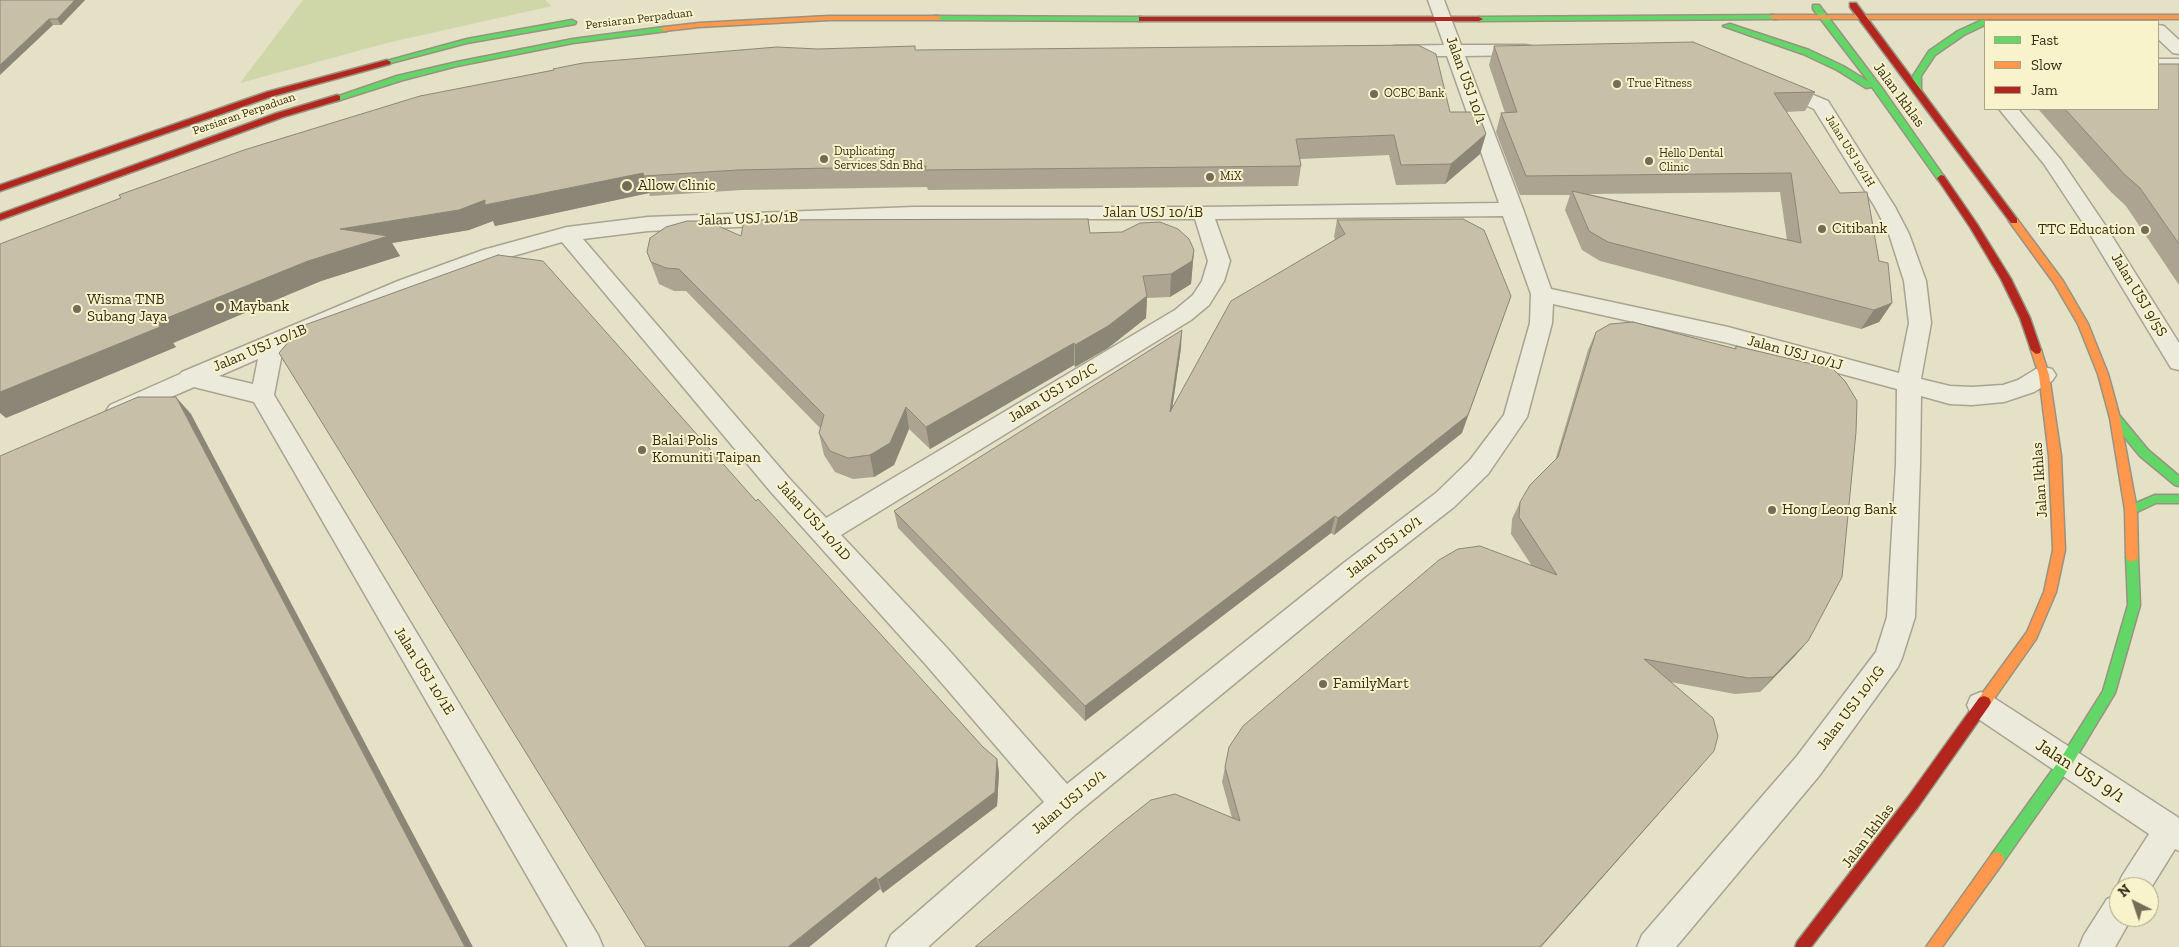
<!DOCTYPE html>
<html>
<head>
<meta charset="utf-8">
<style>
	body { margin:0 }
	#map { position:relative; width:2179px; height:947px; overflow:hidden; background:#e4e1c7; font-family:"Zilla Slab",serif }
	canvas { display:block }
	.legend { position:absolute; left:1984px; top:20px; width:175px; height:90px; box-sizing:border-box; background:#f8f3ca; border:1px solid #aba484; margin:0; padding:6px 9px; list-style:none; font-size:15px; color:#372d1a }
	.legend li { display:flex; align-items:center; gap:10px; height:25px }
	.legend b { width:25px; border:1px solid #aba484 }
	.north { position:absolute; left:2109px; top:877px; width:50px; height:50px; box-sizing:border-box; background:#f8f3ca; border:1px solid #aba484; border-radius:50%; rotate:319deg; font-size:14px; font-weight:700; line-height:20px; text-align:center; color:#372d1a }
	.north::after { content:''; display:block; margin:auto; width:18px; height:22px; background:#746c57; clip-path:polygon(50% 0,100% 100%,50% 72%,0 100%) }
</style>
</head>
<body>
<div id="map">
<canvas width="2179" height="947"></canvas>
<ul class="legend">
<li><b style="height:6px;background:#63d668"></b>Fast</li>
<li><b style="height:6px;background:#ff974d"></b>Slow</li>
<li><b style="height:6px;background:#b3261e"></b>Jam</li>
</ul>
<div class="north">N</div>
</div>
<script>
const ctx = document.querySelector('canvas').getContext('2d');
ctx.lineJoin = 'round';
function fill(path, color) {
  ctx.fillStyle = color;
  ctx.fill(path, 'evenodd');
}
function shape(rows) {
  const path = new Path2D();
  for (const r of rows) {
    path.moveTo(r[0], r[1]);
    for (let i = 2; i < r.length; i += 2) path.lineTo(r[i], r[i + 1]);
  }
  return path;
}
function strokePath(path, color, width, dash) {
  ctx.strokeStyle = color;
  ctx.lineWidth = width;
  ctx.lineCap = dash ? 'butt' : 'round';
  ctx.setLineDash(dash || []);
  ctx.stroke(path);
}
function write(font, color, halo, rows, align = 'center') {
  ctx.font = font + ' "Zilla Slab",serif';
  ctx.lineWidth = 4;
  ctx.setLineDash([]);
  ctx.textBaseline = 'middle';
  ctx.strokeStyle = halo;
  ctx.fillStyle = color;
  for (const [text, x, y, turn = 0] of rows) {
    ctx.save();
    ctx.translate(x, y);
    ctx.rotate((+turn || 0) * Math.PI / 180);
    ctx.textAlign = isNaN(turn) ? turn : align;
    if (halo) ctx.strokeText(text, 0, 0);
    ctx.fillText(text, 0, 0);
    ctx.restore();
  }
}
const green = shape([
	[303,0,545,0,552,6,387,43,240,83]
]);
const street = shape([
	[1428,0,1444,0,1461,45,1525,45,1531,46,1534,50,1531,54,1525,55,1465,56,1523,209,1551,289,1728,327,1899,373,1909,323,1904,281,1889,234,1875,207,1814,109,1773,90,1770,86,1773,82,1779,81,1828,101,1895,207,1909,234,1926,281,1931,323,1921,379,1950,386,1972,387,2003,385,2018,380,2036,369,2044,367,2052,369,2056,375,2052,381,2034,392,2004,402,1972,405,1950,404,1921,396,1920,464,1915,617,1902,658,1898,667,1819,776,1676,947,1637,947,1642,935,1797,756,1876,652,1887,617,1896,464,1897,389,1728,343,1553,304,1552,323,1527,417,1488,474,1454,507,1363,578,1076,814,928,947,886,947,891,935,1044,802,927,666,770,491,562,242,499,260,414,291,283,348,274,395,598,935,603,947,568,947,254,402,194,387,118,420,110,417,106,411,110,405,180,374,182,372,398,281,483,250,567,227,648,217,914,207,1203,207,1499,203,1447,56,1395,56,1389,55,1386,51,1389,47,1395,46,1444,45,1428,0],
	[1503,216,1531,294,1530,323,1504,415,1470,460,1436,493,1345,562,1067,784,947,648,841,535,1191,320,1209,305,1224,281,1230,261,1215,219,1503,216],
	[914,219,1195,219,1208,261,1202,281,1193,295,1175,310,826,518,788,477,583,239,648,231,914,219],
	[258,359,253,384,219,376,258,359],
	[2158,25,2164,26,2179,40,2179,54,2173,53,2158,39,2158,25],
	[2158,59,2179,59,2179,69,2158,69,2158,59],
	[1999,109,2018,109,2061,160,2105,225,2179,343,2179,370,2171,368,2085,226,2044,164,1999,109],
	[1981,692,1991,696,2179,818,2179,851,2175,849,2149,891,2149,887,2119,887,2119,892,2117,887,2122,876,2149,834,1971,714,1967,705,1971,696,1981,692],
	[2119,894,2119,917,2132,917,2115,947,2079,947,2084,935,2107,899,2119,894]
]);
const fast = shape([
	[1813,5,1819,5,1884,91,1945,178,1944,180,1938,180,1872,87,1866,88,1837,70,1803,54,1723,26,1730,24,1809,50,1843,66,1869,82,1813,9,1813,5],
	[1774,15,1778,17,1777,19,1479,21,1475,19,1479,17,1774,15],
	[935,16,1142,17,1146,19,1142,21,938,20,934,18,935,16],
	[572,20,576,22,575,24,467,43,387,64,383,62,467,39,572,20],
	[1982,20,1988,21,1985,21,1985,25,1964,35,1935,55,1921,76,1921,91,1917,93,1914,93,1913,76,1929,51,1958,31,1982,20],
	[664,27,668,29,667,31,573,43,457,66,403,80,340,100,337,101,333,98,397,76,457,62,573,39,664,27],
	[2116,415,2120,416,2148,450,2179,476,2179,486,2175,485,2140,456,2112,422,2111,419,2116,415],
	[2155,495,2179,495,2179,503,2156,503,2135,513,2127,513,2125,510,2127,507,2155,495],
	[2132,552,2136,554,2138,557,2140,605,2115,693,2071,766,2002,864,1997,866,1992,864,1990,859,1992,854,2061,758,2103,691,2128,605,2126,557,2128,554,2132,552]
]);
const slow = shape([
	[1771,15,2179,15,2179,19,1774,19,1770,17,1771,15],
	[829,16,938,16,942,18,938,20,829,20,699,27,664,31,660,29,664,27,699,23,829,16],
	[2014,218,2017,219,2063,281,2088,324,2108,374,2120,418,2137,510,2138,557,2136,560,2132,562,2128,560,2126,557,2125,510,2110,418,2098,374,2078,324,2054,283,2009,221,2014,218],
	[2036,346,2041,350,2049,375,2061,456,2065,550,2056,592,2036,639,1989,706,1984,708,1979,706,1977,702,1979,698,2027,632,2044,592,2053,550,2049,456,2039,375,2031,350,2036,346],
	[1997,852,2002,854,2004,859,2002,864,1942,947,1926,947,1992,854,1997,852]
]);
const jam = shape([
	[1850,3,1856,3,2017,219,2017,223,2011,223,1850,7,1850,3],
	[1139,17,1479,17,1483,19,1479,21,1139,21,1139,17],
	[387,60,391,62,390,64,273,96,0,191,0,185,267,92,387,60],
	[337,95,340,96,340,100,283,117,0,220,0,214,277,113,337,95],
	[1941,175,1944,176,1977,224,2011,279,2030,318,2041,350,2040,353,2036,354,2031,350,2020,318,2001,279,1970,227,1937,178,1941,175],
	[1984,696,1989,698,1991,702,1989,706,1918,807,1811,947,1795,947,1797,942,1908,797,1979,698,1984,696]
]);
const wall = shape([
	[0,0,85,0,61,25,53,25],
	[1494,46,1815,92,1805,111,1786,112,1879,261,1892,303,1879,322,1861,329,1600,261,1582,250,1565,210,1570,195,1520,195,1496,132,1501,113,1505,113,1489,65],
	[1780,192,1787,240,1589,194],
	[818,49,915,50,1450,112,1486,134,1480,154,1445,184,1396,185,1389,155,1300,159,1301,166,1298,186,928,190,927,187,742,190,650,196,649,193,495,226,493,221,469,230,392,243,400,256,321,281,173,343,176,347,6,418],
	[2179,64,2179,285,2126,206,2111,192,2039,110,2040,109,2158,109],
	[1337,220,1462,433,1334,535,1331,533,1085,721,898,528,894,511,1181,348,1172,409,1335,239,1334,237],
	[1090,233,1194,250,1191,284,1170,297,1147,298,1146,318,1108,348,1075,367,1074,365,930,449,909,429,894,465,874,477,853,479,835,472,824,455,819,433,820,428,686,291,674,291,659,284,647,252,741,236],
	[1596,332,1735,349,1736,346,1808,641,1794,657,1760,692,1735,694,1670,682,1702,765,1541,947,1232,818,1222,782,1229,747,1532,566,1511,534,1512,519,1520,502,1555,461,1588,350],
	[756,501,983,747,997,759,999,773,997,806,883,893,880,889,809,947]
]);
const shadedWall = shape([
	[75,0,85,0,61,25,57,19],
	[49,19,53,25,0,75,0,65],
	[1486,134,1480,154,1445,184,1451,164],
	[643,173,649,193,495,226,493,221,469,230,392,243,400,256,321,281,173,343,176,347,6,418,0,413,0,392,157,322,340,229,485,200],
	[1194,250,1191,284,1170,297,1171,274],
	[1147,296,1146,318,1108,348,1075,367,1075,345],
	[1511,296,1462,433,1334,535,1338,518],
	[1892,303,1879,322,1861,329,1874,310],
	[1182,330,1181,348,1169,430,1170,412],
	[1074,343,1074,365,930,449,926,427],
	[176,397,191,414,473,947,465,947],
	[906,407,909,429,894,465,874,477,870,455],
	[1335,516,1331,533,1085,721,1085,706],
	[1808,641,1794,657,1760,692,1773,677],
	[1714,751,1541,947,1540,947],
	[997,759,999,773,997,806,883,893,878,880],
	[876,877,880,889,809,947,788,947]
]);
const building = shape([
	[0,0,75,0,57,19,49,19,0,65,0,0],
	[1693,42,1815,92,1774,93,1840,193,1867,192,1879,261,1888,263,1892,303,1874,310,1608,242,1589,231,1572,191,1801,243,1791,173,1526,176,1501,113,1517,112,1494,46,1693,42],
	[1418,45,1436,54,1450,112,1478,112,1486,134,1451,164,1401,165,1394,135,1296,139,1301,166,925,170,926,166,737,170,644,176,643,173,485,205,485,200,459,210,340,229,388,236,308,261,157,322,160,327,0,392,0,244,121,198,119,195,244,150,420,96,554,70,553,69,583,63,777,47,818,49,915,46,915,50,1418,45],
	[2158,64,2179,64,2179,244,2140,188,2125,175,2065,109,2158,109,2158,64],
	[1088,219,1090,233,1122,232,1140,223,1160,222,1178,229,1189,239,1194,250,1192,261,1171,274,1143,276,1147,296,1108,326,1075,345,1074,343,926,427,906,407,890,443,870,455,848,458,830,451,819,433,824,415,679,269,666,268,651,262,647,252,650,238,666,227,687,221,707,221,741,236,744,220,1088,219],
	[1463,219,1484,230,1511,296,1468,415,1338,518,1335,516,1085,706,894,511,1182,330,1170,412,1231,301,1345,234,1337,220,1463,219],
	[498,255,543,261,756,501,758,499,983,747,997,759,995,792,878,880,876,877,788,947,646,947,279,353,302,326,498,255],
	[1633,322,1736,349,1736,346,1833,369,1845,381,1857,401,1856,432,1842,577,1813,632,1808,641,1773,677,1748,678,1644,659,1713,718,1718,736,1714,751,1540,947,975,947,1118,826,1151,800,1175,794,1240,821,1225,767,1229,747,1243,726,1439,560,1458,549,1480,546,1557,575,1519,517,1520,502,1530,485,1558,457,1596,332,1610,324,1633,322],
	[138,397,176,397,465,947,0,947,0,456,138,397]
]);
const markers = [
	[1617,84,5,"#746c57"],
	[1374,94,5,"#746c57"],
	[824,159,5,"#746c57"],
	[1649,161,5,"#746c57"],
	[1210,177,5,"#746c57"],
	[627,186,6,"#746c57"],
	[1822,229,5,"#746c57"],
	[2145,230,5,"#746c57"],
	[220,307,5,"#746c57"],
	[77,309,5,"#746c57"],
	[642,450,5,"#746c57"],
	[1772,510,5,"#746c57"],
	[1323,684,5,"#746c57"]
];
const farStreetnames = [
	["Persiaran Perpaduan",639,19,-7],
	["Persiaran Perpaduan",244,114,-19],
	["Jalan USJ 10/1H",1850,151,58]
];
const farPoinames = [
	["True Fitness",1627,84],
	["OCBC Bank",1384,94],
	["Duplicating",834,152],
	["Services Sdn Bhd",834,166],
	["Hello Dental",1659,154],
	["Clinic",1659,168],
	["MiX",1220,177]
];
const streetNames = [
	["Jalan USJ 10/1",1466,80,70],
	["Jalan Ikhlas",1899,95,54],
	["Jalan USJ 10/1B",1153,213],
	["Jalan USJ 10/1B",748,219,-2],
	["Jalan USJ 9/5S",2139,295,59],
	["Jalan USJ 10/1B",260,348,-23],
	["Jalan USJ 10/1J",1795,353,15],
	["Jalan USJ 10/1C",1053,393,-31],
	["Jalan Ikhlas",2040,480,-94],
	["Jalan USJ 10/1D",814,521,48],
	["Jalan USJ 10/1",1384,547,-38],
	["Jalan USJ 10/1E",424,671,58],
	["Jalan USJ 10/1G",1851,708,-53],
	["Jalan USJ 10/1",1069,802,-40],
	["Jalan Ikhlas",1868,836,-53]
];
const poiNames = [
	["Allow Clinic",638,186],
	["Citibank",1832,229],
	["TTC Education",2135,230,"right"],
	["Wisma TNB",87,300],
	["Subang Jaya",87,317],
	["Maybank",230,307],
	["Balai Polis",652,441],
	["Komuniti Taipan",652,458],
	["Hong Leong Bank",1782,510],
	["FamilyMart",1333,684]
];
const nearStreetnames = [
	["Jalan USJ 9/1",2080,771,33]
];
fill(green, '#cfd7a8');
strokePath(street, '#a8a491', 3);
strokePath(fast, '#989381', 3);
strokePath(slow, '#989381', 3);
strokePath(jam, '#989381', 3);
fill(street, '#eceada');
fill(fast, '#63d668');
fill(slow, '#ff974d');
fill(jam, '#b3261e');
fill(wall, '#aca490');
fill(shadedWall, '#8c8676');
fill(building, '#c8bfa8');
strokePath(building, '#8c8676', 1);
for (const [x, y, r, color] of markers) {
  const dot = new Path2D();
  dot.arc(x, y, r, 0, 2 * Math.PI);
  ctx.fillStyle = color;
  ctx.fill(dot);
  strokePath(dot, '#f8f3ca', 2);
}
write('12px', '#372d1a', '#f8f3ca', farStreetnames);
write('12px', '#372d1a', '#f8f3ca', farPoinames, 'left');
write('15px', '#372d1a', '#f8f3ca', streetNames);
write('15px', '#372d1a', '#f8f3ca', poiNames, 'left');
write('18px', '#372d1a', '#f8f3ca', nearStreetnames);
</script>
</body>
</html>
